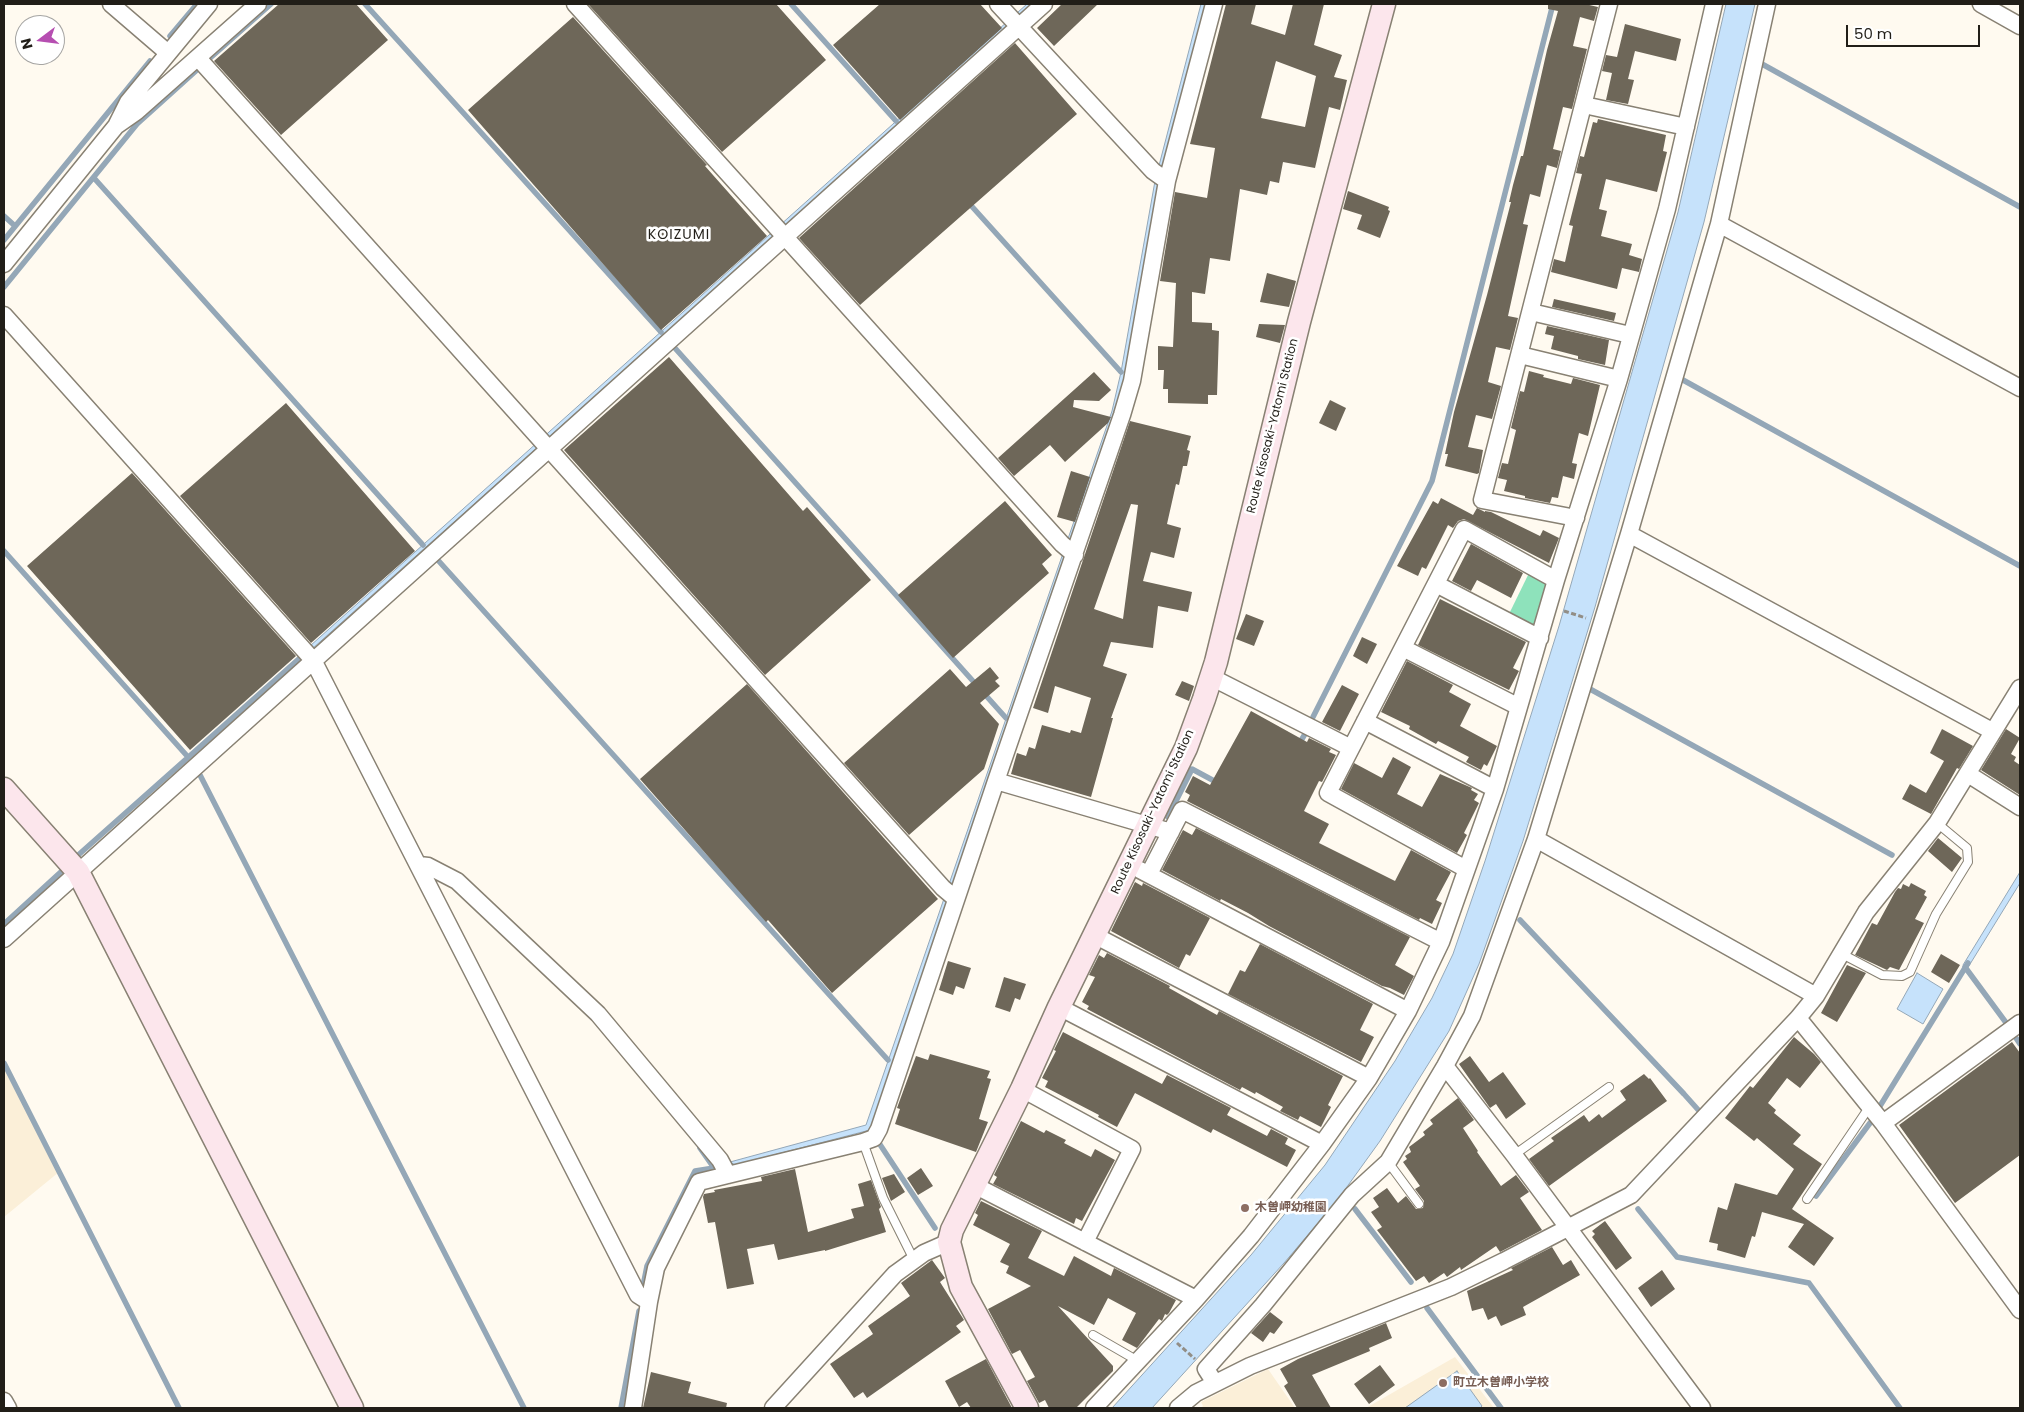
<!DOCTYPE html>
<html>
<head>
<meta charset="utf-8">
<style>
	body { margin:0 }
	#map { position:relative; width:2024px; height:1412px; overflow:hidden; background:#fffaf0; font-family:Poppins,sans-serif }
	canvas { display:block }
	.frame { position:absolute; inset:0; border:5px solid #211e18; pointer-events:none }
	.north { position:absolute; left:15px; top:15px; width:50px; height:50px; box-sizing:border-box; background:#fff; border:1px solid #a6a5a3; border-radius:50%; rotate:255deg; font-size:14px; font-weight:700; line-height:20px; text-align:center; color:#211e18 }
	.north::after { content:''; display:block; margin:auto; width:18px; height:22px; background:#b64eb1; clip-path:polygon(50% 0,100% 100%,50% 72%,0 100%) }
	.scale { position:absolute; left:1846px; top:25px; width:134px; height:22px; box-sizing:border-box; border:2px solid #211e18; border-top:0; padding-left:6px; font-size:15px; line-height:18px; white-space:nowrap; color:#211e18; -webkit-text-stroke:4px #fff; paint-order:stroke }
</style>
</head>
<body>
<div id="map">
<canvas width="2024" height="1412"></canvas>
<div class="frame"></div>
<div class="north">N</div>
<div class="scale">50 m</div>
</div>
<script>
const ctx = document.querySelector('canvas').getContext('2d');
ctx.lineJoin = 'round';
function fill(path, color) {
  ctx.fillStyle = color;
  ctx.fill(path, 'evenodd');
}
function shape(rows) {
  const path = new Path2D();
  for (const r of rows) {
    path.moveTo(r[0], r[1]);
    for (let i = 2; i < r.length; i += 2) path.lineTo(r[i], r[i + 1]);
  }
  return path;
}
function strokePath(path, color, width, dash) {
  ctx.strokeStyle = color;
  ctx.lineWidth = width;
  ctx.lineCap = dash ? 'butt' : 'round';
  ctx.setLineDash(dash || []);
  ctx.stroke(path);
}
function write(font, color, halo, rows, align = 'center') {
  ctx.font = font + ' Poppins,"Noto Sans JP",sans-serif';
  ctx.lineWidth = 5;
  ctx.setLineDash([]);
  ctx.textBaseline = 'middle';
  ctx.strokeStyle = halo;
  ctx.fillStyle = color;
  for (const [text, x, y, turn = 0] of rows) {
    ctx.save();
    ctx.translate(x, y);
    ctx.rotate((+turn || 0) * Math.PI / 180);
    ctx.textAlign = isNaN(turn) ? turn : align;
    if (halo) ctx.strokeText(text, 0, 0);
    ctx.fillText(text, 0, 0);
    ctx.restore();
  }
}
const built = shape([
	[4,1063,59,1172,4,1217],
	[1455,1357,1494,1408,1366,1408],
	[1268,1369,1295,1408,1201,1408,1203,1406,1201,1402]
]);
const green = shape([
	[1530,571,1548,585,1537,625,1533,626,1509,614]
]);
const water = shape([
	[1027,4,1033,4,312,649,310,646,1027,4],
	[1201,4,1206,4,1117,413,870,1130,735,1165,730,1162,866,1125,1112,411,1121,372,1155,181,1201,4],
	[1726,4,1755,4,1704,222,1595,607,1523,841,1479,964,1449,1031,1380,1141,1336,1202,1284,1263,1152,1408,1112,1408,1251,1255,1325,1165,1395,1061,1432,998,1453,954,1485,861,1559,626,1678,212,1726,4],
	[2020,872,2020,883,1967,969,1963,965,2020,872],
	[1917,973,1943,989,1923,1024,1897,1009,1917,973],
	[1457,1371,1482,1406,1480,1408,1405,1408,1457,1371]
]);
const stream = shape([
	[365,4,661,332],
	[791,4,896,121],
	[170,36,197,4],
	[209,59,271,4],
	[1762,64,2020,207],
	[94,178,423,545],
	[967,201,1121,372],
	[4,216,15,226],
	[4,240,150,61],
	[4,287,137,124,198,69],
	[674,347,1006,718],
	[1683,380,2020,566],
	[4,551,188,757],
	[436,558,888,1060],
	[1590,689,1892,855],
	[1313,717,1432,481,1553,4],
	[1299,744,1305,734],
	[200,775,524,1408],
	[1168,817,1192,769,1218,783],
	[76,857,301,657],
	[1520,920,1684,1094,1701,1113,1698,1115],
	[4,924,63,870],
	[1965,967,2007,1024],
	[2016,1038,2020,1044],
	[4,1063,179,1408],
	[1880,1106,1968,963],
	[879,1143,935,1228],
	[1816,1196,1870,1123],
	[1355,1209,1411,1282],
	[1638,1209,1677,1257,1809,1283,1900,1408],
	[643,1286,647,1266,695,1171,714,1168,700,1148],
	[1427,1308,1501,1408],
	[621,1408,639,1311]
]);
const building = shape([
	[279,4,356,4,388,40,281,135,214,61],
	[588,4,776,4,826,60,722,152],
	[880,4,980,4,1002,28,900,120,833,45],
	[1062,4,1098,4,1054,46,1037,28],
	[1226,4,1256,4,1251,24,1285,35,1293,4,1324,4,1314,45,1342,55,1334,77,1347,80,1340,110,1329,107,1315,168,1283,162,1279,183,1270,181,1267,195,1240,189,1230,261,1210,258,1205,294,1192,292,1192,322,1212,323,1212,330,1219,331,1217,395,1208,395,1208,404,1168,403,1168,389,1163,389,1164,370,1158,370,1158,346,1173,347,1176,283,1160,281,1175,192,1207,198,1215,148,1190,144],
	[1276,61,1316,76,1305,127,1261,118],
	[1548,4,1585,4,1598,7,1594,21,1580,17,1573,46,1587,49,1572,109,1563,107,1553,149,1561,151,1557,168,1547,165,1540,197,1530,194,1523,224,1528,225,1508,316,1518,318,1510,350,1496,347,1488,382,1501,386,1492,419,1476,415,1468,447,1483,450,1479,473,1477,474,1445,466,1448,454,1445,454,1454,412,1487,295,1511,202,1509,202,1513,185,1521,156,1523,156,1547,50,1558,11,1548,9],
	[573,17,707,165,705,166,767,236,661,330,468,110],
	[1625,24,1681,39,1676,61,1635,51,1628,79,1634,80,1628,104,1606,100,1612,73,1602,71,1606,55,1617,57],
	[1015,43,1077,114,860,305,799,238],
	[1598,119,1666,135,1663,151,1667,152,1657,192,1606,179,1599,209,1607,211,1601,236,1632,244,1629,255,1642,259,1639,272,1622,268,1617,289,1551,272,1554,259,1565,262,1573,226,1569,225,1582,174,1576,173,1580,156,1584,157,1593,122,1597,123],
	[1348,191,1389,207,1388,210,1390,211,1380,238,1357,229,1362,215,1343,209],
	[1267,273,1296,281,1289,307,1260,302],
	[1554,299,1616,313,1614,321,1552,307],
	[1259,324,1285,325,1280,343,1256,337],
	[1547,326,1609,340,1605,365,1578,359,1578,356,1551,349,1554,336,1545,334],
	[669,357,803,511,807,507,871,580,765,675,564,450],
	[1529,371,1544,375,1543,377,1571,384,1573,378,1600,385,1588,436,1579,433,1572,463,1577,464,1574,479,1563,476,1558,498,1552,497,1550,503,1525,498,1525,496,1504,491,1507,480,1498,478,1502,463,1508,464,1516,430,1511,428,1520,391,1524,392],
	[1094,372,1111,390,1099,401,1074,400,1073,407,1111,417,1108,423,1065,462,1050,445,1014,476,998,458],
	[1330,400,1346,408,1336,431,1319,423],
	[286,403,415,551,311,643,180,496],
	[1130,421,1191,436,1187,450,1190,451,1187,466,1183,466,1179,485,1176,484,1167,524,1181,528,1174,558,1151,552,1143,581,1192,592,1188,612,1158,606,1153,648,1111,642,1103,666,1127,674,1111,718,1113,718,1091,797,1011,774,1017,753,1026,756,1029,747,1035,749,1042,725,1070,733,1071,730,1081,733,1091,698,1055,686,1048,713,1033,708],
	[1131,504,1138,505,1123,619,1094,609],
	[1071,471,1090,477,1075,522,1057,517],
	[132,473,296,656,190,750,27,566],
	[1441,498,1473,515,1477,508,1485,512,1485,511,1491,512,1540,536,1543,530,1559,538,1549,563,1464,519,1458,521,1453,528,1448,525,1426,569,1422,567,1418,576,1397,566,1433,501,1438,504],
	[1005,501,1052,555,1042,564,1049,573,953,658,898,595],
	[1471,544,1523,573,1511,598,1477,580,1471,591,1452,581],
	[1440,599,1526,642,1513,668,1519,671,1509,690,1418,645],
	[1246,614,1264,621,1254,646,1236,639],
	[1362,637,1377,644,1367,664,1353,656],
	[1407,661,1453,685,1449,692,1471,704,1460,726,1497,746,1487,766,1484,764,1481,770,1466,762,1469,757,1438,741,1436,744,1409,729,1410,726,1381,712],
	[990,667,999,678,995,681,1000,686,980,703,999,724,984,769,909,835,844,763,950,669,966,687],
	[1182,681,1194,686,1189,701,1175,695],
	[747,684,938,899,832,993,768,920,766,922,640,779],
	[1342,685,1359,694,1340,731,1322,722],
	[1251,711,1307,742,1309,738,1331,749,1329,752,1336,755,1322,782,1319,781,1304,811,1329,824,1319,843,1395,881,1411,850,1451,872,1436,900,1442,903,1432,924,1420,918,1419,920,1187,801,1190,795,1185,792,1193,776,1210,785],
	[1942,729,1973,746,1959,769,1957,768,1931,814,1902,799,1910,784,1926,793,1944,761,1930,753],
	[2006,729,2020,738,2011,754,2016,757,2014,761,2020,765,2020,795,1981,770],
	[1393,757,1411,767,1397,794,1422,807,1440,774,1472,788,1471,790,1478,794,1474,800,1479,803,1464,833,1467,835,1457,853,1341,789,1354,763,1382,778],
	[1196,828,1410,937,1395,965,1414,976,1404,995,1390,988,1382,986,1269,926,1248,913,1221,899,1220,901,1162,870,1183,830,1192,835],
	[1938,838,1962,858,1952,872,1928,851],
	[1135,882,1142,886,1143,883,1210,918,1190,956,1186,954,1179,968,1111,931],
	[1911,883,1926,891,1924,895,1927,897,1915,919,1924,923,1899,970,1890,967,1887,970,1855,955,1872,923,1877,925,1895,892,1898,888,1901,889,1903,884,1909,887],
	[1260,944,1373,1004,1360,1030,1374,1037,1361,1062,1228,994,1240,970,1245,972],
	[1107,953,1170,986,1169,988,1217,1015,1219,1011,1343,1076,1328,1105,1331,1107,1321,1127,1300,1116,1298,1120,1280,1111,1283,1107,1256,1092,1255,1094,1242,1087,1240,1090,1087,1009,1089,1006,1082,1002,1095,977,1089,975,1099,955,1104,958],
	[1941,954,1960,965,1949,983,1931,972],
	[948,961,971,968,964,989,956,986,953,995,939,990],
	[1847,965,1866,973,1837,1022,1821,1013],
	[1004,977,1026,984,1020,1000,1015,998,1010,1012,995,1007],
	[1063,1032,1162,1084,1167,1075,1231,1108,1227,1115,1267,1136,1271,1129,1288,1138,1285,1144,1296,1150,1287,1167,1213,1129,1211,1133,1135,1093,1117,1127,1098,1117,1099,1115,1045,1087,1048,1081,1042,1078,1056,1051,1054,1050],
	[1794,1037,1814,1054,1821,1062,1800,1088,1787,1078,1768,1103,1776,1110,1774,1113,1801,1135,1793,1144,1822,1164,1792,1209,1834,1238,1814,1266,1788,1247,1804,1224,1762,1212,1755,1237,1752,1236,1745,1258,1717,1250,1718,1244,1709,1242,1718,1207,1727,1210,1735,1183,1777,1195,1794,1169,1757,1138,1754,1141,1725,1118,1750,1086,1753,1088],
	[2012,1042,2020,1053,2020,1155,1955,1203,1899,1125],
	[930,1054,990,1071,987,1078,991,1079,979,1119,988,1122,976,1152,895,1124,900,1109,897,1108,916,1056,928,1060],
	[1470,1056,1489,1082,1503,1072,1526,1104,1506,1119,1496,1104,1490,1108,1459,1064],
	[1644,1074,1649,1079,1650,1078,1667,1101,1549,1186,1529,1159,1554,1141,1551,1138,1584,1115,1589,1122,1599,1114,1602,1118,1626,1100,1620,1091],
	[1458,1098,1474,1120,1463,1128,1478,1151,1477,1152,1501,1186,1516,1175,1529,1192,1520,1198,1542,1230,1500,1252,1496,1246,1461,1270,1460,1267,1447,1277,1444,1273,1429,1283,1424,1276,1416,1281,1377,1230,1382,1227,1371,1212,1379,1207,1373,1198,1387,1188,1398,1203,1406,1196,1416,1209,1423,1208,1424,1201,1415,1189,1420,1186,1403,1162,1407,1159,1405,1156,1411,1152,1409,1147,1425,1135,1423,1132,1433,1124,1430,1120],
	[1021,1121,1044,1133,1046,1130,1066,1140,1064,1143,1091,1157,1095,1149,1115,1160,1082,1221,1076,1218,1074,1224,993,1184,997,1177,994,1175],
	[921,1168,933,1186,918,1195,907,1178],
	[795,1169,808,1232,854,1218,851,1209,864,1206,858,1184,871,1180,881,1207,879,1209,886,1232,825,1251,825,1250,778,1260,774,1244,747,1249,754,1284,727,1289,715,1222,708,1223,703,1197,704,1194,715,1192,714,1190,762,1181,761,1177],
	[894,1174,905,1192,891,1201,882,1178],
	[981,1201,1042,1231,1028,1258,1064,1276,1074,1256,1111,1276,1114,1268,1176,1300,1169,1313,1167,1315,1165,1314,1162,1321,1159,1319,1137,1348,1122,1340,1136,1313,1108,1298,1094,1325,1058,1306,1113,1366,1113,1371,1076,1408,1049,1408,1045,1400,1039,1403,1027,1381,1035,1377,1020,1350,1012,1354,988,1309,1031,1286,1006,1273,1009,1266,1000,1262,1010,1244,973,1225,978,1215,975,1213],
	[1605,1221,1632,1258,1616,1270,1592,1237,1595,1234,1592,1231],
	[1552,1247,1563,1265,1571,1260,1580,1275,1523,1307,1526,1315,1501,1326,1496,1316,1488,1320,1483,1308,1472,1311,1467,1291,1513,1270,1511,1268],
	[932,1260,945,1278,940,1282,964,1320,956,1326,961,1332,867,1398,863,1392,854,1398,830,1364,873,1334,868,1326,910,1296,901,1283],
	[1662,1270,1675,1289,1651,1307,1638,1288],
	[1270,1312,1283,1322,1274,1334,1270,1332,1263,1342,1251,1333],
	[1386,1323,1392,1338,1369,1348,1370,1351,1312,1375,1331,1408,1297,1408,1284,1386,1288,1383,1280,1369,1298,1359],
	[986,1359,1012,1408,971,1408,967,1402,959,1407,945,1381],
	[1380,1365,1395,1385,1369,1404,1354,1384],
	[651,1372,691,1382,688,1393,727,1403,726,1408,643,1408]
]);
const path = shape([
	[1564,611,1586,618],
	[1177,1343,1195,1359]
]);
const lane = shape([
	[1842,954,1882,975,1902,976,1910,972,1936,914,1968,862,1967,848,1937,823],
	[863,1142,883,1198,914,1260],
	[1514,1155,1609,1087],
	[1388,1162,1419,1204],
	[1807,1199,1870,1106],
	[1093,1335,1138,1361]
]);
const street = shape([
	[111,4,168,53],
	[575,4,1062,544,1075,555],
	[998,4,1153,171,1167,181],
	[1981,4,2020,26],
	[198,58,943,888,956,899],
	[1584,105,1686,127],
	[117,124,128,102,209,4],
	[1719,224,2020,388],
	[4,264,116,126,136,112,258,4],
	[1531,312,1630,335],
	[4,315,313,660,638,1295,649,1302],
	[1520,355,1619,379],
	[1576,518,1482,500,1609,4],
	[1629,534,1992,731],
	[1436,584,1540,638],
	[1403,648,1519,707],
	[1211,677,1351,748],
	[1365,721,1495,789],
	[1968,774,2020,807],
	[996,781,1171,832],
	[1536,839,1816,996],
	[419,865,428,866,457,881,598,1014,720,1160,728,1175],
	[1466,869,1328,793,1464,529,1556,580],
	[1140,870,1408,1011],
	[1149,874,1182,810,1441,942],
	[1094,935,1369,1078],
	[4,939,1044,4],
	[1059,1007,1322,1144],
	[1798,1018,1883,1123,2020,1310],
	[1445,1066,1514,1155,1702,1408],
	[1022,1089,1132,1149,1085,1242],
	[1883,1123,2020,1023],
	[974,1185,1196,1299],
	[1215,1383,1206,1369,1263,1305,1352,1195,1388,1162,1445,1066,1472,1016,1536,839,1629,534,1719,224,1767,4],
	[4,1401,8,1408],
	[633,1408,649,1302,656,1268,699,1182,863,1142,874,1138,879,1129,996,781,1122,415,1132,381,1167,181,1214,4],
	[773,1408,895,1274,924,1253,949,1242],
	[1094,1408,1196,1299,1251,1236,1322,1144,1369,1078,1408,1011,1441,942,1495,789,1556,580,1619,379,1667,209,1714,4],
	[1178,1408,1196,1393,1250,1366,1451,1287,1504,1261,1631,1195,1798,1018,1816,996,1866,912,1937,823,2020,688]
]);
const secondary = shape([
	[4,789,78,872,352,1408],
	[1027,1408,961,1287,949,1242,952,1230,1022,1089,1059,1007,1186,748,1204,699,1216,662,1299,322,1384,4]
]);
const markers = [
	[1245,1208,5,"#8d6e63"],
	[1443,1383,5,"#8d6e63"]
];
const streetNames = [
	["Route Kisosaki-Yatomi Station",1273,426,-76],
	["Route Kisosaki-Yatomi Station",1153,812,-65]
];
const educationNames = [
	["木曽岬幼稚園",1255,1208],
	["町立木曽岬小学校",1453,1383]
];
const neighbourhoodNames = [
	["KOIZUMI",679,235]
];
fill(built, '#fbefd8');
fill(green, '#8ee2bb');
fill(water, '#c6e2fb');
strokePath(water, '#94a7b7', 1);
strokePath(stream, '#94a7b7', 5.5);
fill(building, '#6e6759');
strokePath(lane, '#888173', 10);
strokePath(street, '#888173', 19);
strokePath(secondary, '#888173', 25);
strokePath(path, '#928e86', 3, [5, 2.5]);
strokePath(lane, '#fff', 8);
strokePath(street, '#fff', 16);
strokePath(secondary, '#fce6ec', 22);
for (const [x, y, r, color] of markers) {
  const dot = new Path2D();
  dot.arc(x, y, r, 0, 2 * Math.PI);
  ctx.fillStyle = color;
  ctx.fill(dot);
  strokePath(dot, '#fff', 2);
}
write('12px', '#211e18', '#fff', streetNames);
write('bold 12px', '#785e54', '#fff', educationNames, 'left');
ctx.letterSpacing = '1px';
write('14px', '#211e18', '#fff', neighbourhoodNames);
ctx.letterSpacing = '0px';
</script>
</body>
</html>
